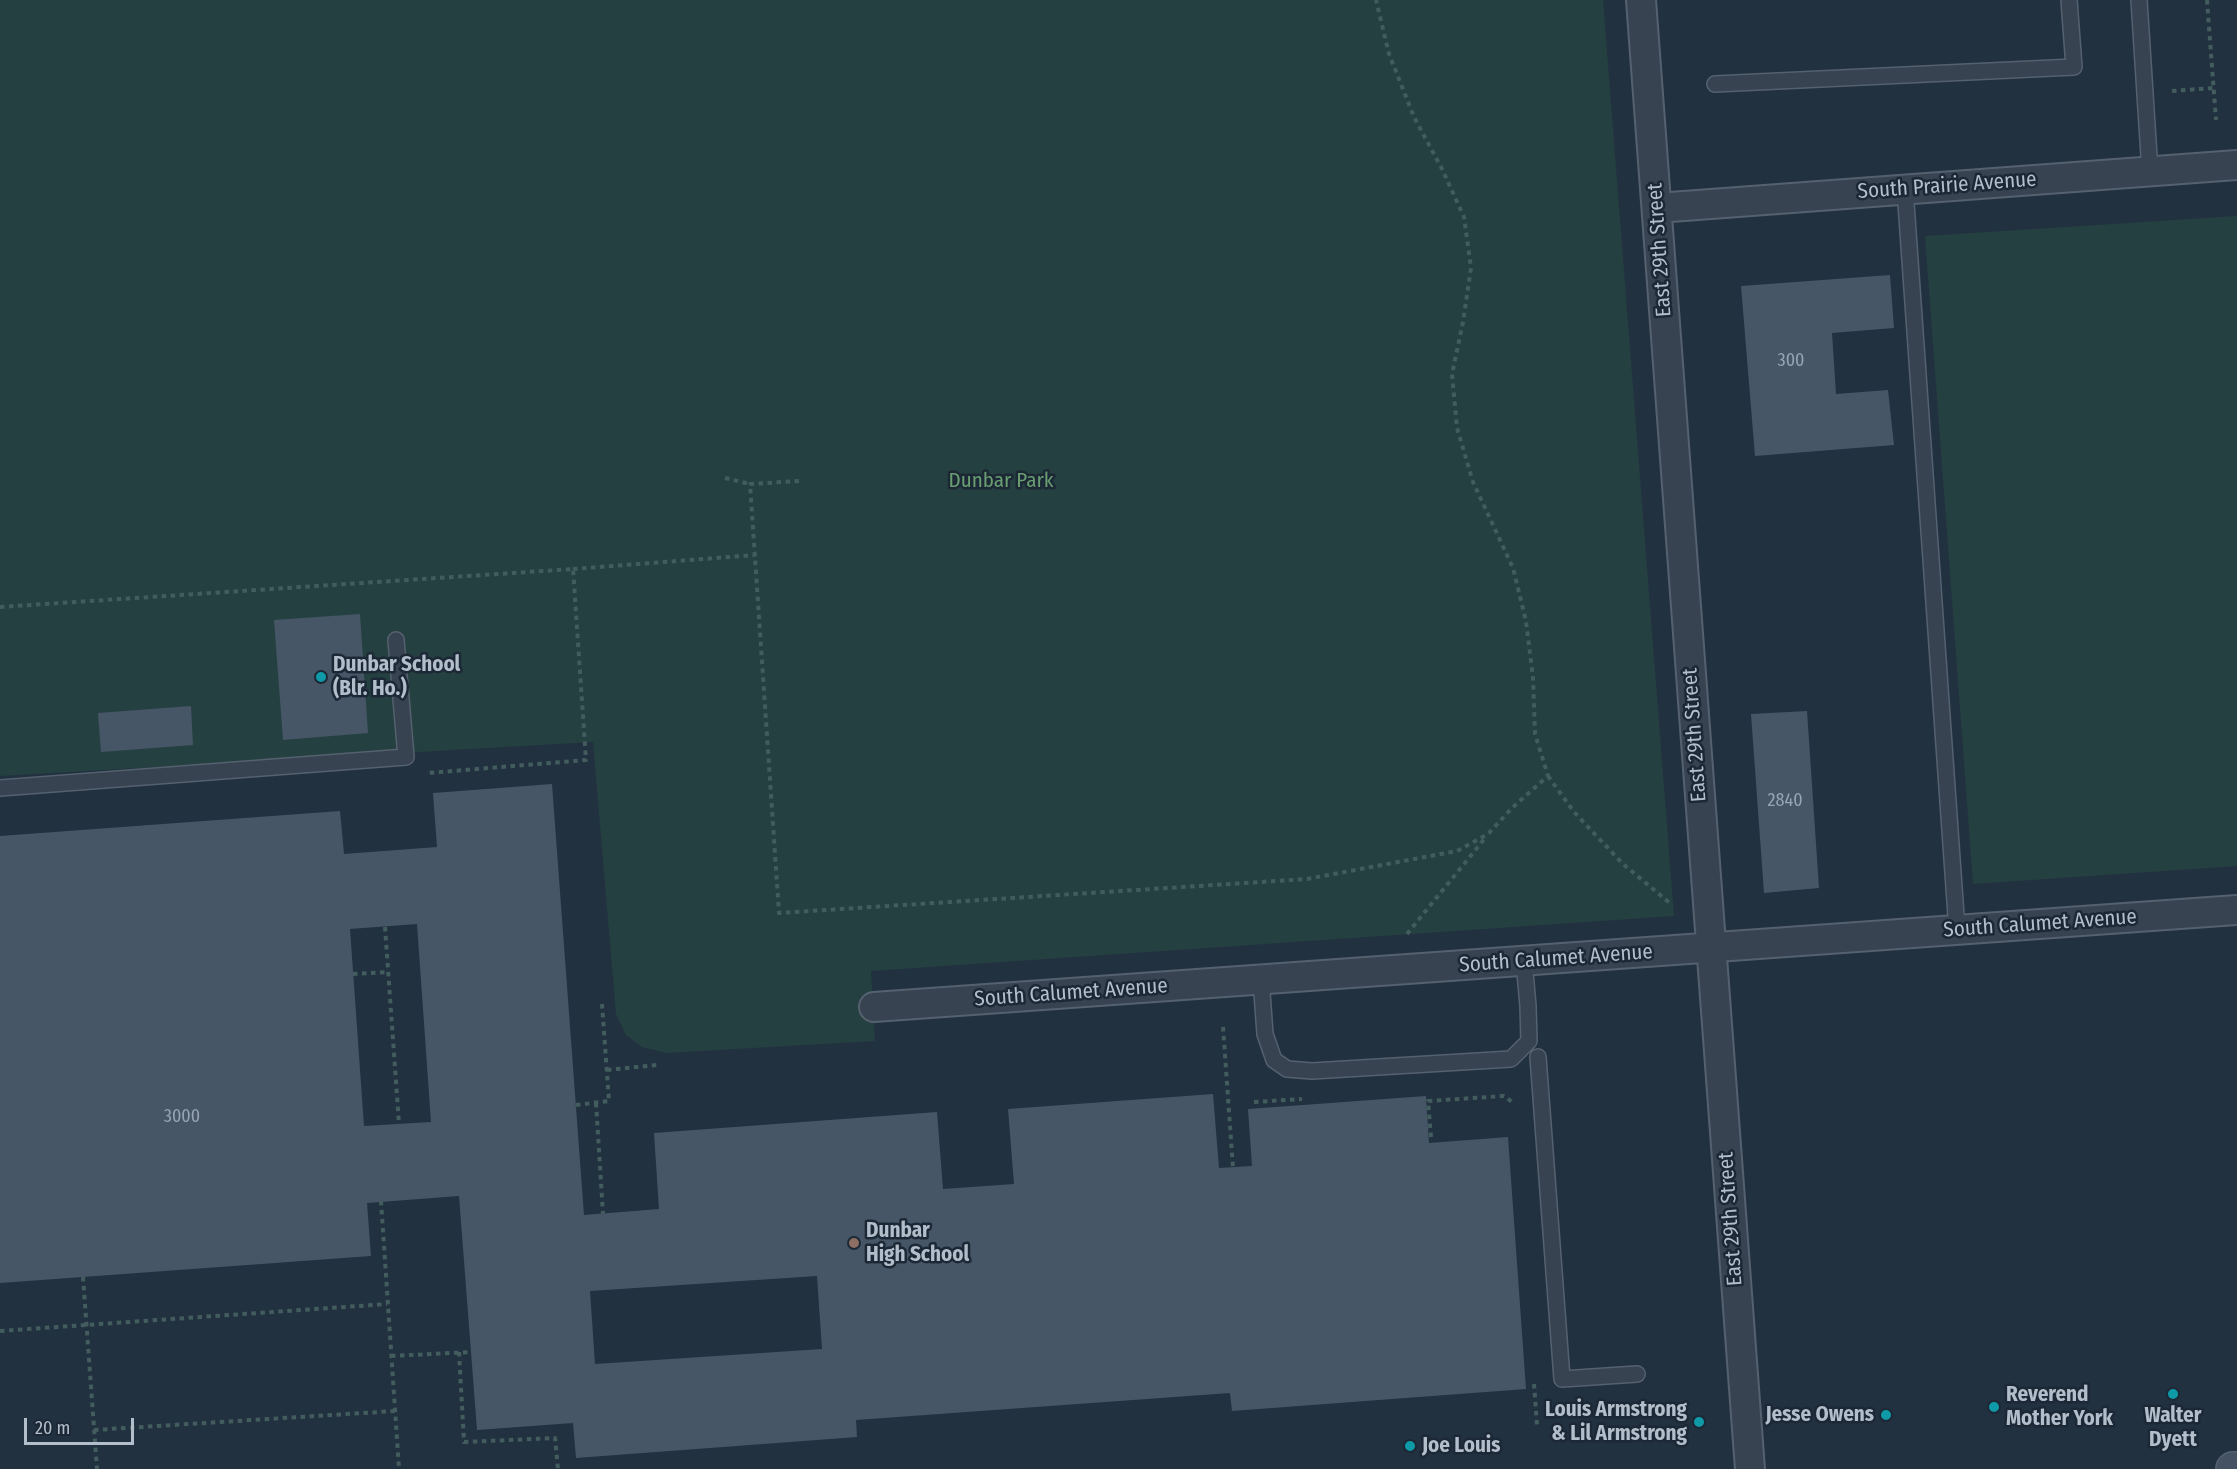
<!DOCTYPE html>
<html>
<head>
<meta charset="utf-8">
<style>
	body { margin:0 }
	#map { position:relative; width:2237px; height:1469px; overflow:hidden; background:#223140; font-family:"Fira Sans Condensed",sans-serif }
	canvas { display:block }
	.scale { position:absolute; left:24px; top:1418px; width:110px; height:27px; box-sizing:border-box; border:3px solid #b3becb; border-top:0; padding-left:8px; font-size:18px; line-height:21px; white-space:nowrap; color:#b3becb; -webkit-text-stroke:4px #1c2835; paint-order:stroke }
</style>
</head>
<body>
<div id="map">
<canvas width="2237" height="1469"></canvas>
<div class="scale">20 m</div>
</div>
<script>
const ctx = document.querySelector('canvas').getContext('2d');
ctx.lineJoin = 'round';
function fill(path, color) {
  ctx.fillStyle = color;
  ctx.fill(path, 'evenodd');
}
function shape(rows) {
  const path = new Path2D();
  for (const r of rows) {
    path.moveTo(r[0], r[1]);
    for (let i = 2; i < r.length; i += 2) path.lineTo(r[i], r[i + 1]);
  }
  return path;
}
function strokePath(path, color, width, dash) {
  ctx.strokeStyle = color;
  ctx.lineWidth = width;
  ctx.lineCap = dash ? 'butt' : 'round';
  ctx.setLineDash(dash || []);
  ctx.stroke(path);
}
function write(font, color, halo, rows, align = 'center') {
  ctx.font = font + ' "Fira Sans Condensed",sans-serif';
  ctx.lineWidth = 5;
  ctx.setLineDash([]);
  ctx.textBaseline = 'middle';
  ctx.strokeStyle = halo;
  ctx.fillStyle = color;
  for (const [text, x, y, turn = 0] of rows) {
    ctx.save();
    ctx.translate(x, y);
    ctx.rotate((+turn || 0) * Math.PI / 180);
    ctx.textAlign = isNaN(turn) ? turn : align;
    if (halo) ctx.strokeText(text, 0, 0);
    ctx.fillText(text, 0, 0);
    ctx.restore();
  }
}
const green = shape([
	[0,0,1603,0,1674,916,871,971,875,1041,666,1053,642,1047,626,1035,616,1014,593,742,0,776],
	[2237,216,2237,866,1973,884,1925,236]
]);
const building = shape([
	[1890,275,1894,328,1832,333,1836,394,1888,390,1894,445,1755,456,1741,286],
	[360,614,368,733,283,740,274,620],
	[191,706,193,745,101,752,98,713],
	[1807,711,1819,888,1764,893,1751,714],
	[552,784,584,1215,659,1209,654,1133,937,1112,943,1189,1014,1184,1008,1109,1213,1094,1219,1168,1252,1166,1248,1109,1426,1096,1429,1143,1508,1137,1526,1389,1232,1411,1230,1393,856,1420,857,1437,576,1458,573,1423,477,1430,459,1196,367,1203,371,1256,0,1283,0,836,340,811,344,854,437,847,433,793],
	[417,924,431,1122,364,1126,350,929],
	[817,1276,822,1349,595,1364,590,1291]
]);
const path = shape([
	[2207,0,2216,120],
	[2172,91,2213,88],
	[725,478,750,484],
	[799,481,750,484,779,913,1307,879,1457,851,1488,834,1512,808,1548,776,1535,734,1533,678,1526,621,1513,568,1473,482,1457,428,1452,374,1463,322,1471,268,1464,217,1442,169,1414,117,1389,54,1376,0],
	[573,569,755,555],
	[0,607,573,569,586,760,428,773],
	[1548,776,1574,812,1623,864,1671,904],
	[385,927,399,1124],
	[1407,934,1486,837],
	[353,974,388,972],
	[1223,1027,1233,1168],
	[607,1070,657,1065],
	[1254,1102,1302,1099],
	[596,1103,603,1214],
	[576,1105,609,1101,602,1004],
	[1431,1137,1428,1101,1504,1096,1515,1104],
	[381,1201,399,1469],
	[83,1277,97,1469],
	[0,1331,387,1304],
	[459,1352,464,1442,555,1438,558,1469],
	[391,1356,471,1352],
	[1534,1384,1537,1425],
	[94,1430,395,1411]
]);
const service = shape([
	[2139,0,2150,172],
	[1715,84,2074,67,2069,0],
	[1905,189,1957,930],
	[0,788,406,757,396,640],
	[1261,979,1265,1034,1274,1060,1287,1069,1312,1071,1511,1059,1529,1041,1528,1006,1524,961],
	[1538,1057,1562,1379,1637,1374]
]);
const minor = shape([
	[1641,0,1750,1469],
	[1657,208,2237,165],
	[874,1007,2237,910]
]);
const secondary = shape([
	[2233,1469,2237,1469]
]);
const markers = [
	[321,677,6,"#0f9aa8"],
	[854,1243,6,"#8d6e63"],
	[2173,1394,6,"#0f9aa8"],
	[1994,1407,6,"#0f9aa8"],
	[1886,1415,6,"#0f9aa8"],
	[1699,1422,6,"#0f9aa8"],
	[1410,1446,6,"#0f9aa8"]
];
const numberNames = [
	["300",1791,361],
	["2840",1785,801],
	["3000",182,1117]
];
const streetNames = [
	["South Prairie Avenue",1947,186,-4],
	["East 29th Street",1660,250,-94],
	["East 29th Street",1695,735,-94],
	["South Calumet Avenue",2040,924,-4],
	["South Calumet Avenue",1556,959,-4],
	["South Calumet Avenue",1071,993,-4],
	["East 29th Street",1731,1219,-94]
];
const parkNames = [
	["Dunbar Park",1001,481]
];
const poiNames = [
	["Dunbar School",333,665],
	["(Blr. Ho.)",333,689],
	["Dunbar",866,1231],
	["High School",866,1255],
	["Reverend",2006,1395],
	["Mother York",2006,1419],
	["Louis Armstrong",1687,1410,"right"],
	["& Lil Armstrong",1687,1434,"right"],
	["Jesse Owens",1874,1415,"right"],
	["Walter",2173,1416,"center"],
	["Dyett",2173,1440,"center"],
	["Joe Louis",1422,1446]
];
fill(green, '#254041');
fill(building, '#465667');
strokePath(service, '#55616e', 18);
strokePath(minor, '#55616e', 32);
strokePath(secondary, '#55616e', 36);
strokePath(path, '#435d5e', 4, [4.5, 4.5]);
strokePath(service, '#374350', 15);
strokePath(minor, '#374350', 28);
strokePath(secondary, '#445263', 33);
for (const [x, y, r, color] of markers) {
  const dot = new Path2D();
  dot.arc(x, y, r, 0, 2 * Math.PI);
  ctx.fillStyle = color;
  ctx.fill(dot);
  strokePath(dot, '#1c2835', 2);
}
write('18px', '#98a4b2', null, numberNames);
write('21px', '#b3becb', '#1c2835', streetNames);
write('21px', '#689e71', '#1c2835', parkNames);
write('bold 21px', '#b3becb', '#1c2835', poiNames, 'left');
</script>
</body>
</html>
